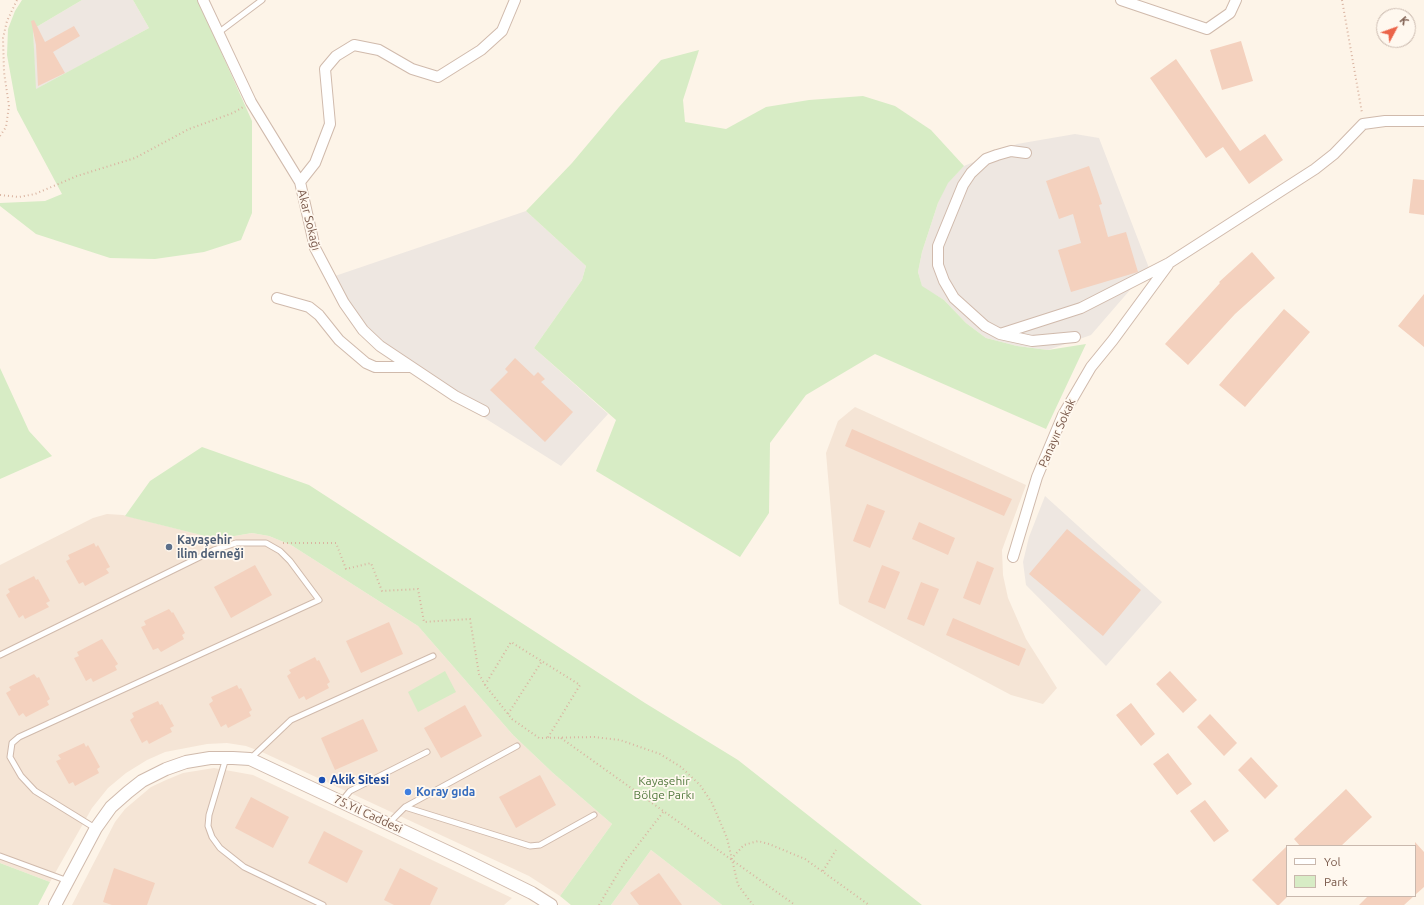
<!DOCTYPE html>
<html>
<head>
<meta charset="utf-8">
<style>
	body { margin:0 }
	#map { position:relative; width:1424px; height:905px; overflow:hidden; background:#fdf4e8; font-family:Ubuntu,sans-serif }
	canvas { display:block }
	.legend { position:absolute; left:1286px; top:845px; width:130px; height:52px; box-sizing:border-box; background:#fff8ef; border:1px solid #c9b8ad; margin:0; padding:5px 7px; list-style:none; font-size:12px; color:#79584a }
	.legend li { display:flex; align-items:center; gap:8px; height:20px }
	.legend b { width:20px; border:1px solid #c9b8ad }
	.north { position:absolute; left:1376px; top:8px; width:40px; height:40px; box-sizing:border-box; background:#fff8ef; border:1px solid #c9b8ad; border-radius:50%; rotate:49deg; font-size:11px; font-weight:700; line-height:16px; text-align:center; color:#79584a }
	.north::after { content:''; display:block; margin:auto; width:14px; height:18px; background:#eb6449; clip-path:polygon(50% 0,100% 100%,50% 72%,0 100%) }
</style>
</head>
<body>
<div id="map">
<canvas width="1424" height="905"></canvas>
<ul class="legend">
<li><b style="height:5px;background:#fff"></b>Yol</li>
<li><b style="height:11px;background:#d7ecc5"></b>Park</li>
</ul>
<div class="north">K</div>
</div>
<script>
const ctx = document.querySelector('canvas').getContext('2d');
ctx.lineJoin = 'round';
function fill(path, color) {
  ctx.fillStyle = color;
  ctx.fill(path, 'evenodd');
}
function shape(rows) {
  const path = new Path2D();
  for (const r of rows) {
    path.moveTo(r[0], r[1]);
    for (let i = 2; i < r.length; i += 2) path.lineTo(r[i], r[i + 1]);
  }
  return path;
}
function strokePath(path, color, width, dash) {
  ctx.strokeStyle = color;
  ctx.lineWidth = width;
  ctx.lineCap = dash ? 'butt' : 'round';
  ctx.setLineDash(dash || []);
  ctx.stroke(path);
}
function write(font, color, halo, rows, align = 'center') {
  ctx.font = font + ' Ubuntu,sans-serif';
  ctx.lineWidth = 3.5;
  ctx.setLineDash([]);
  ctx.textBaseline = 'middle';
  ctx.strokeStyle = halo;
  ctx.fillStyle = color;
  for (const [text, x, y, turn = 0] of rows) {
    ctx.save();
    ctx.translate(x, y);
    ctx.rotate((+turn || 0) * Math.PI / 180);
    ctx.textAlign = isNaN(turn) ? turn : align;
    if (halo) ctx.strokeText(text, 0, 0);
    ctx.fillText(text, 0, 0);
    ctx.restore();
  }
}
const residential = shape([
	[855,407,1026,485,1002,550,1003,575,1008,598,1026,639,1057,688,1043,704,1011,695,839,604,826,453,838,421],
	[107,514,123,515,217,539,252,533,269,536,291,545,418,626,513,735,553,773,612,824,560,896,529,876,262,752,246,746,227,743,207,744,165,752,147,760,126,773,108,788,92,808,50,882,0,863,0,565,93,518],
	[214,768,253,775,512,898,504,905,72,905,115,822,125,809,151,787,166,780,183,773],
	[651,850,722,905,611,905]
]);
const industrial = shape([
	[82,0,133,0,149,28,35,90,33,29],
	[1075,134,1099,138,1149,268,1091,335,1048,350,1017,346,986,338,966,323,944,300,922,287,918,272,922,252,938,203,947,183,964,166,1017,144],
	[526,211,586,266,582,280,534,348,608,414,561,466,464,405,418,366,385,343,358,319,335,276],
	[1045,496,1162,602,1106,666,1026,585,1023,562,1029,537]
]);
const green = shape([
	[22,0,82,0,33,29,36,89,149,28,133,0,198,0,252,121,252,213,241,240,204,252,155,259,110,258,36,234,0,206,0,203,45,201,62,194,17,110,7,55,8,29,15,11],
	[699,50,683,100,685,122,726,129,766,107,809,100,863,96,895,106,931,130,964,166,948,183,938,203,922,252,918,272,922,286,944,300,966,323,986,338,1017,346,1048,350,1086,344,1046,429,875,354,806,395,770,443,769,513,740,557,596,471,616,420,534,348,582,280,586,266,526,211,572,163,619,107,661,60],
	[0,368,29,431,52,456,0,479],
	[202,447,309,485,645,703,738,760,922,905,722,905,651,850,611,905,571,905,560,896,612,824,553,773,513,735,418,626,291,545,269,536,252,533,217,539,125,516,150,481],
	[445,671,456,692,418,712,408,692],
	[0,863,50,882,38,905,0,905]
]);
const building = shape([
	[34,20,45,42,74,26,80,36,53,52,65,73,38,86,36,45,31,21],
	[1241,41,1253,81,1222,90,1210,50],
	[1176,59,1240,151,1265,134,1283,160,1249,184,1223,147,1206,158,1150,78],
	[1089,166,1102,204,1099,205,1108,237,1126,232,1138,272,1071,292,1058,250,1081,243,1073,214,1059,219,1046,181],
	[1413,179,1424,180,1424,215,1409,213],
	[1252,252,1275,278,1235,314,1188,365,1165,344,1220,283,1219,282],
	[1424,294,1424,347,1398,326],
	[1284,309,1310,332,1245,407,1219,385],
	[515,358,534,376,538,372,545,379,541,382,573,412,545,442,490,390,508,372,505,369],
	[852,429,1012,499,1004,516,845,446],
	[867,504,885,511,870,548,853,541],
	[919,522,955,538,948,555,912,539],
	[1067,529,1141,590,1103,636,1029,574],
	[94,543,96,547,98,545,110,567,106,569,109,573,85,586,83,582,79,584,66,561,70,559,68,555],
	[977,561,994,568,980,605,963,598],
	[255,565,272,595,231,618,214,587],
	[882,565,900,572,885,609,868,602],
	[34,576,36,580,38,579,50,601,46,603,49,607,25,619,23,615,19,618,6,595,10,592,8,589],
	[921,582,939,589,924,626,907,619],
	[169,609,172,613,173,612,185,633,182,635,184,639,161,652,158,648,153,650,141,627,146,625,144,621],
	[953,618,1026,649,1019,666,946,635],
	[389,622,403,654,361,673,346,641],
	[102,639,118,664,115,666,117,670,93,682,91,678,86,681,74,658,79,656,77,652],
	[315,657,317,661,319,660,330,682,327,684,329,688,306,700,304,696,299,699,287,676,291,673,289,670],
	[1170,671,1197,700,1183,713,1156,684],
	[34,674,37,678,39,677,50,699,47,701,49,705,26,717,23,713,19,716,6,693,11,690,9,687],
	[237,685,239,689,241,688,252,710,249,712,251,716,228,728,226,724,221,727,209,704,213,701,211,697],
	[158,701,160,705,162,704,174,726,170,728,172,732,149,744,147,740,142,743,130,720,134,717,132,713],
	[1131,703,1155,734,1141,746,1116,715],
	[465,705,482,736,441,758,424,728],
	[1210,714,1237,743,1224,756,1197,727],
	[363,719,378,751,335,770,321,738],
	[84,743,86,747,88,745,100,767,97,769,99,773,75,786,73,782,69,784,56,761,61,759,58,755],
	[1168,753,1192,784,1177,795,1153,764],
	[1251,757,1278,786,1265,799,1238,770],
	[540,775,556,805,516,828,499,797],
	[1346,789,1372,817,1341,846,1300,846,1294,839],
	[251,797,289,817,273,848,235,828],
	[1205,800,1229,831,1214,842,1190,811],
	[324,831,363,851,347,883,308,863],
	[1415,842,1424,852,1424,887,1415,895],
	[1287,846,1287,897,1279,905,1277,905,1252,880],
	[114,868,155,883,147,905,112,905,103,902],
	[400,868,438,888,430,905,394,905,384,900],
	[659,873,682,905,639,905,630,893],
	[1368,896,1414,896,1404,905,1359,905]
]);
const path = shape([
	[1342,0,1362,113],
	[0,136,6,127,9,106,4,72,3,38,7,21,17,0],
	[0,195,19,197,35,194,77,176,135,158,189,129,233,113,243,107],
	[283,543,336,543,346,569,371,563,382,591,418,589,424,622,470,619,479,674,485,685,512,719,539,738,594,737,620,740,660,754,681,767,700,785,712,803,727,838,738,885,753,905],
	[485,685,511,642,580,685,547,739],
	[508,714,542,661],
	[561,738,795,905],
	[731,859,744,845,758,841,769,844,805,859,869,905],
	[823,871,836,850],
	[599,905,624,863,664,811]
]);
const service = shape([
	[218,33,262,0],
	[0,655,214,550,236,543,266,543,280,551,290,561,319,600,19,737,12,743,10,757,21,776,35,791,95,828],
	[517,746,405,807,530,846,540,845,594,815],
	[226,758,209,815,208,826,212,837,220,848,244,867,323,905],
	[251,758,291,720,433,656],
	[341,802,350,791,427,752],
	[389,823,405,807],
	[0,856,68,881]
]);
const minor = shape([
	[203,0,251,102,300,182,315,248,344,303,363,330,380,346,455,396,484,411],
	[1121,0,1207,29,1230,13,1236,0],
	[1026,153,1011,151,997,155,986,159,971,173,963,185,938,246,938,265,944,281,954,298,985,326,1000,334,1032,341,1075,337],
	[300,182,315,163,330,124,325,69,336,56,354,45,379,50,412,69,438,77,481,50,502,31,515,0],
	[277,298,309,307,319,315,339,340,366,363,375,367,410,367],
	[1000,334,1081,308,1169,263,1315,169,1334,154,1363,124,1385,121,1424,121],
	[1013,557,1037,477,1063,415,1091,367,1113,340,1168,265]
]);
const tertiary = shape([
	[55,905,96,828,111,807,128,792,142,781,166,769,186,762,210,758,233,758,250,759,463,859,532,893,551,905]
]);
const markers = [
	[169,547,4,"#5c6f8a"],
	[322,780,4,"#1a4fb4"],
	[408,792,4,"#3f7fe0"]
];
const streetNames = [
	["Akar Sokağı",309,220,76],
	["Panayır Sokak",1057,433,-66],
	["75.Yıl Caddesi",368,814,25]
];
const serviceNames = [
	["Kayaşehir",177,540],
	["ilim derneği",177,554]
];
const transitNames = [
	["Akik Sitesi",330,780]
];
const parkNames = [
	["Kayaşehir",664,781],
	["Bölge Parkı",664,795]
];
const shopNames = [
	["Koray gıda",416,792]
];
fill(residential, '#f5e5d6');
fill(industrial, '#eee7e1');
fill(green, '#d7ecc5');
fill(building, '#f4d1be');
strokePath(service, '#d0baac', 7);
strokePath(minor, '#d0baac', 12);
strokePath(tertiary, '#d0baac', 14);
strokePath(path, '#dab4a1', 2, [1, 3]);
strokePath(service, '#fff', 5);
strokePath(minor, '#fff', 10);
strokePath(tertiary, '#fff', 12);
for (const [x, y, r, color] of markers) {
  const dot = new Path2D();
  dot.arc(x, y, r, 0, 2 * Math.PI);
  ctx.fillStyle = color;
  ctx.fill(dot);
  strokePath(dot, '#fff8ef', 1.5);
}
write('12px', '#79584a', '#fff8ef', streetNames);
write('bold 12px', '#4e5e75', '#fff8ef', serviceNames, 'left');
write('bold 12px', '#164399', '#fff8ef', transitNames, 'left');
write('12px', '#537a3f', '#fff8ef', parkNames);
write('bold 12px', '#366cbe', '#fff8ef', shopNames, 'left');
</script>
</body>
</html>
